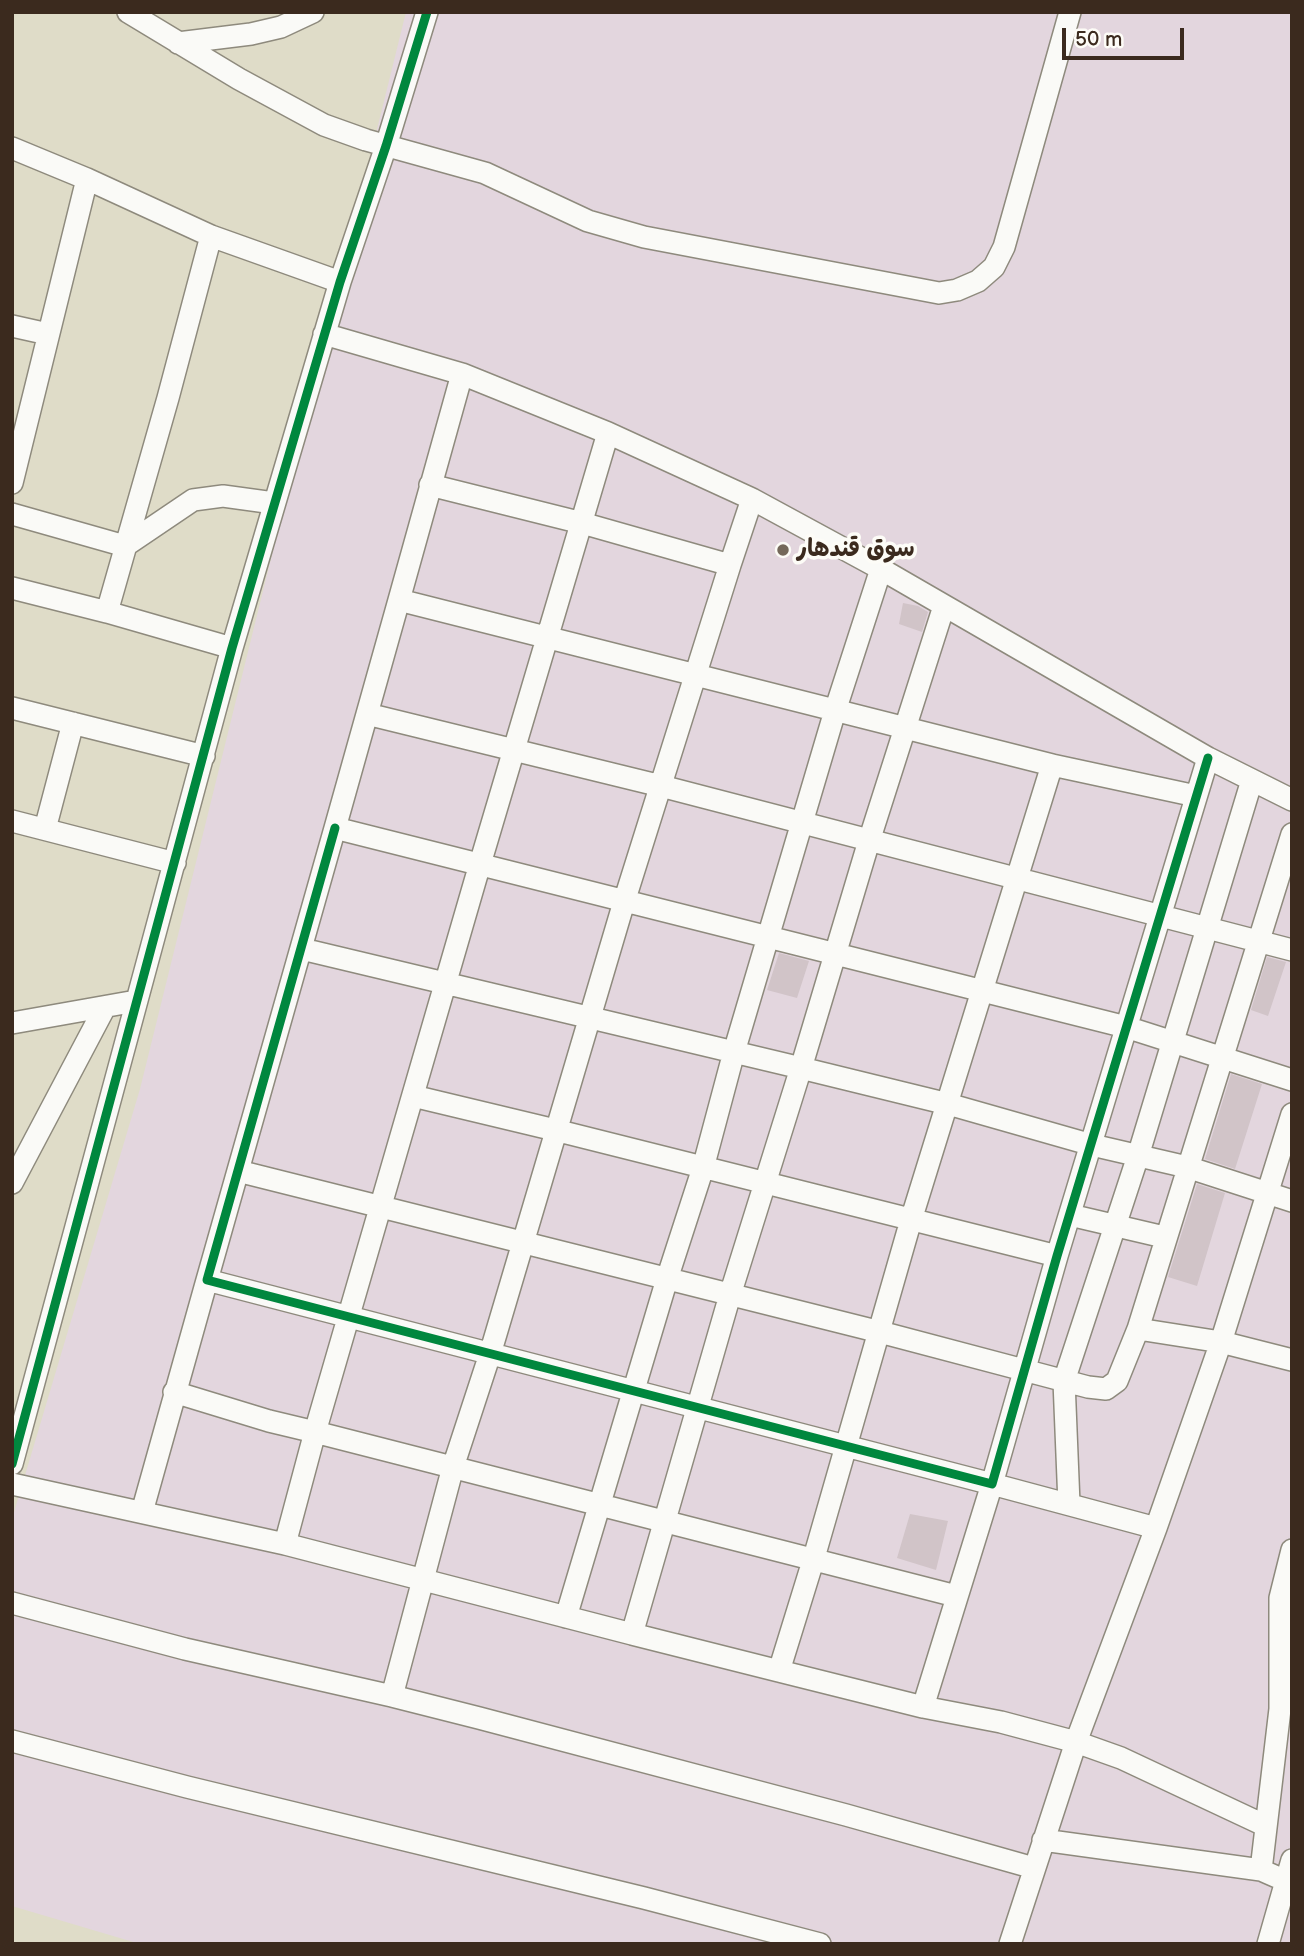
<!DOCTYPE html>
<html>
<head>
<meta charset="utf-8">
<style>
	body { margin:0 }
	#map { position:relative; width:1304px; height:1956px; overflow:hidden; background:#dfdcc8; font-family:"Balsamiq Sans",sans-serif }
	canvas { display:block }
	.frame { position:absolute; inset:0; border:14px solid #3b2a1e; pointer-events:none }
	.scale { position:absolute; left:1062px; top:28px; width:122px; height:32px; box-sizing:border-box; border:4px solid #3b2a1e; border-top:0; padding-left:9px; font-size:21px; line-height:24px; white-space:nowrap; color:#3b2a1e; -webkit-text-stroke:5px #fdfcf7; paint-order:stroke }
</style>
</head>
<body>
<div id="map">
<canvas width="1304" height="1956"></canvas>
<div class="frame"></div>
<div class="scale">50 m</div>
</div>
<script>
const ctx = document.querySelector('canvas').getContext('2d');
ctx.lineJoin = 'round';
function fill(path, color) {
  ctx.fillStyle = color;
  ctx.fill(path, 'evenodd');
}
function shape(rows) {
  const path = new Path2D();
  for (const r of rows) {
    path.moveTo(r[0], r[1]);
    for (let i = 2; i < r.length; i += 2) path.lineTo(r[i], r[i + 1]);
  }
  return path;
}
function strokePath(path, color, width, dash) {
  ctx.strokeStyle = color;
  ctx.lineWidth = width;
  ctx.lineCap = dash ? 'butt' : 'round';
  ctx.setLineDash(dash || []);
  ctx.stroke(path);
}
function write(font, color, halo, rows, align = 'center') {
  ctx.font = font + ' "Balsamiq Sans","Playpen Sans Arabic",sans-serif';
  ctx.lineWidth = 7;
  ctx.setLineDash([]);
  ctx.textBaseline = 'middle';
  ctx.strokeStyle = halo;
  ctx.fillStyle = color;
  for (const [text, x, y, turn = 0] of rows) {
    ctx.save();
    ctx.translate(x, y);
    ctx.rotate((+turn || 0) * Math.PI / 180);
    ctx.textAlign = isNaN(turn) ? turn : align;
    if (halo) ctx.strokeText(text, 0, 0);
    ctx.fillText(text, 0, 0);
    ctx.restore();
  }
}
const built = shape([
	[406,12,1292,12,1292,1944,140,1944,12,1906,12,1519,140,1089]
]);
const building = shape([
	[903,603,918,606,928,612,922,632,899,624],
	[779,953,809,961,797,998,767,990],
	[1267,957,1286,962,1268,1016,1251,1010],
	[1231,1074,1262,1084,1235,1169,1205,1159],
	[1197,1184,1225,1193,1197,1286,1168,1277],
	[910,1514,948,1521,936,1570,897,1558]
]);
const minor = shape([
	[128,12,239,79,324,125,366,140,485,173,588,221,644,237,939,293,957,290,978,281,994,267,1004,247,1070,12],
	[178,43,251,34,281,27,313,12],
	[12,148,87,179,211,236,340,282],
	[211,236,168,398,107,612,232,648],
	[12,326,48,334],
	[324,334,462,374,399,600,1052,765],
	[462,374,608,433,752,499,881,569,1208,758,1292,800],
	[608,433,480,864,315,1432,956,1596],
	[12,483,87,179],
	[12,514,125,546],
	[125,546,193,500,223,496,274,503],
	[730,565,752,499],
	[12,588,107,612],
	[399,600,335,828,1126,1027,1292,1080],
	[944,606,869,841,801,1068,948,1104,1092,1145,1187,1167,1292,1201],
	[12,708,204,756],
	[367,714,661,786,1292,950],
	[1196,796,1052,765,911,1220,813,1561,779,1671,923,1707,1001,1722,1076,1742,1121,1758,1266,1826],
	[12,821,175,863],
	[335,828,207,1280,992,1484,1057,1256,1208,758],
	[45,829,73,723],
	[302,949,801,1068,730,1295,632,1634,779,1671],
	[12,1023,136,1001],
	[413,1096,555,1130,1057,1256],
	[238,1171,880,1332,1088,1387,1106,1389,1117,1381,1138,1329,1221,1342,1292,1360],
	[12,1183,105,1007],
	[1070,1215,1164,1237],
	[1138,1329,1292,834],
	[174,1392,269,1421,315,1432,285,1544,632,1634],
	[12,1464,232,648,340,282,386,146,427,12],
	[12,1484,285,1544],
	[1069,1504,1064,1381,1138,1156,1252,780],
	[142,1512,207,1280],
	[12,1603,185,1649,392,1696,479,1718,846,1815,1034,1868],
	[566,1617,667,1279,703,1168,734,1052,835,711,881,569],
	[392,1696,453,1467,490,1354,624,902,730,565,582,523,430,485],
	[923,1707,992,1484,1156,1528],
	[12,1741,187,1787,644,1898,820,1944],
	[1043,1840,1261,1870],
	[1286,1881,1292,1860],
	[1010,1944,1076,1742,1156,1528,1221,1342,1292,1114],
	[1268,1944,1286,1881,1261,1870,1280,1709,1280,1598,1292,1550]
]);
const cycleway = shape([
	[335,828,207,1280,992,1484,1057,1256,1208,758],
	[12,1464,232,648,340,282,386,146,427,12]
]);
const markers = [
	[783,550,7,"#74685a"]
];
const poiNames = [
	["سوق قندهار",797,550]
];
fill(built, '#e3d6de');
fill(building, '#d1c4c8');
strokePath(minor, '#8e8a7d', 24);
strokePath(minor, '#fafaf7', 21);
strokePath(cycleway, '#00873e', 9);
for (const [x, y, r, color] of markers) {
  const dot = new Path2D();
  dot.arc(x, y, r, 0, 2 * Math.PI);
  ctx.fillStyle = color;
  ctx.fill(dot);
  strokePath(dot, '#fdfcf7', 2.5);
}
write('bold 24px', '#3b2a1e', '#fdfcf7', poiNames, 'left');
</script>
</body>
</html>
